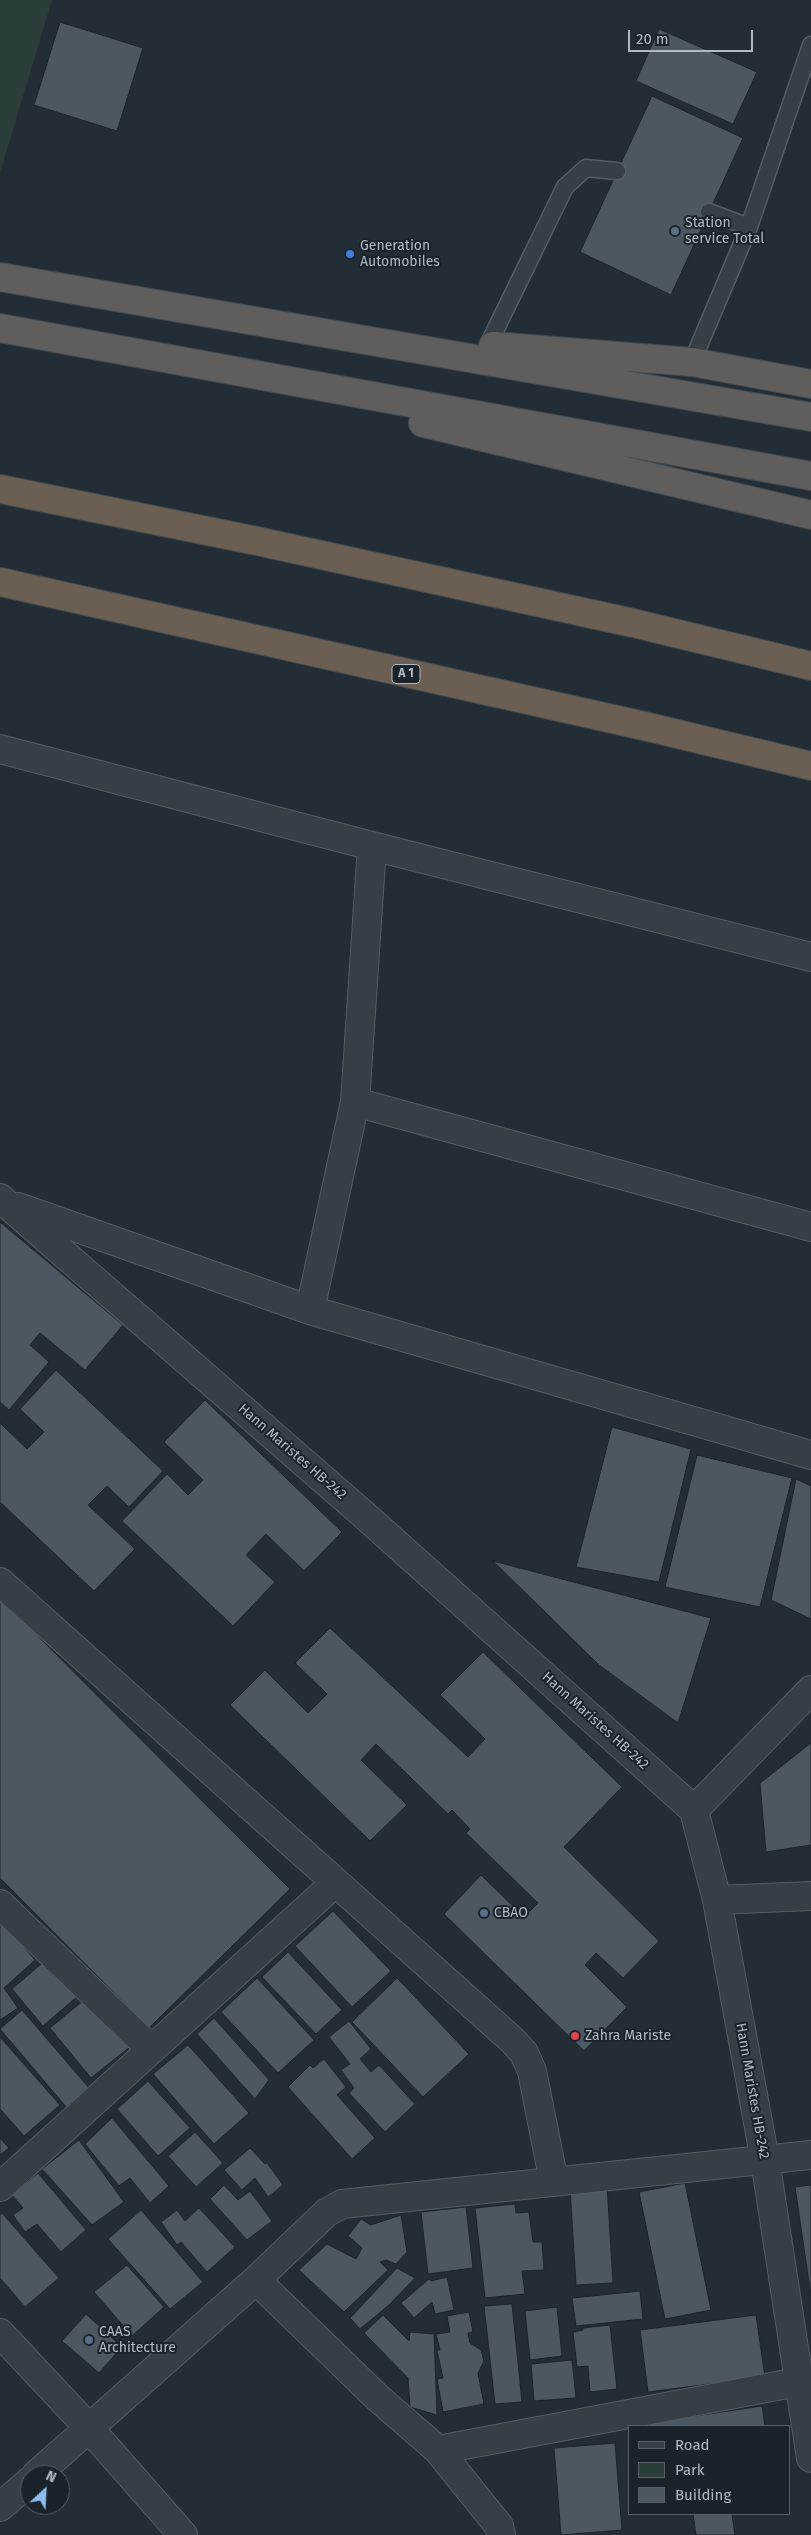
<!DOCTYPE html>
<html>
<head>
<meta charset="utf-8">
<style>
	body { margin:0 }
	#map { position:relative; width:811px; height:2535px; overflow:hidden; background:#222d35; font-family:"Fira Sans",sans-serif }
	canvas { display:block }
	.legend { position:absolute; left:628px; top:2425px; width:162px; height:90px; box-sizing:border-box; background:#1b232a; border:1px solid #575f67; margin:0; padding:6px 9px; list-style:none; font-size:15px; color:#b0bac2 }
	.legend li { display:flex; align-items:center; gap:10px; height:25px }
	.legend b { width:25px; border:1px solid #575f67 }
	.north { position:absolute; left:20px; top:2465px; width:50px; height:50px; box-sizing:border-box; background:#1b232a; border:1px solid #575f67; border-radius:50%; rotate:25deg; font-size:14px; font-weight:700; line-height:20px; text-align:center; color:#b0bac2 }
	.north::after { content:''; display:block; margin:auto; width:18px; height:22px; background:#8cbeec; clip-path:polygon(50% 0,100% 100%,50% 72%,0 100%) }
	.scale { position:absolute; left:628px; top:30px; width:125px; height:22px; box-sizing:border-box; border:2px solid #b0bac2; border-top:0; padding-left:6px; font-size:15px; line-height:18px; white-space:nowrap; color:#b0bac2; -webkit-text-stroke:4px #1b232a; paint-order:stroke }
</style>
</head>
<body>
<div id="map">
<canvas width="811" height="2535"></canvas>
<ul class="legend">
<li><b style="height:6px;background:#363f46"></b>Road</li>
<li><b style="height:14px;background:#2a3d3a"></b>Park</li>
<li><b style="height:14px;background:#4b5861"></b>Building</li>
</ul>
<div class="north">N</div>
<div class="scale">20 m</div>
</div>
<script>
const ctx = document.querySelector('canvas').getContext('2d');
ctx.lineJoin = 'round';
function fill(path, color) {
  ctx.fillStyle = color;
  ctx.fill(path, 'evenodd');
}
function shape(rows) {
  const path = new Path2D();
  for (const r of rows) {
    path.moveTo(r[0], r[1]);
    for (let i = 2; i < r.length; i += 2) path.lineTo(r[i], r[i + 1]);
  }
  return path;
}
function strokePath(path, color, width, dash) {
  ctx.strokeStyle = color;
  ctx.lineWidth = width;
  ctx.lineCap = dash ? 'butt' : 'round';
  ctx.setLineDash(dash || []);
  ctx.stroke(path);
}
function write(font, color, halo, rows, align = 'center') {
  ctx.font = font + ' "Fira Sans",sans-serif';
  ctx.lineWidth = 4;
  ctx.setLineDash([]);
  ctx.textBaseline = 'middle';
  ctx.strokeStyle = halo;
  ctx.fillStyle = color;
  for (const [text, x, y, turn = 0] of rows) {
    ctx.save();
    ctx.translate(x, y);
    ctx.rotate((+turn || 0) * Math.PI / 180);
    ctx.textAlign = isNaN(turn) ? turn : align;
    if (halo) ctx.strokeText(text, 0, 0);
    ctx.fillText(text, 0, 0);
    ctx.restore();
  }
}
const green = shape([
	[0,0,52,0,0,173]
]);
const building = shape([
	[60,22,143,48,117,131,34,105,60,22],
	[659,29,757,72,733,124,636,81,659,29],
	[652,96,743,138,671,295,580,252,652,96],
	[0,1222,123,1325,85,1370,40,1333,30,1345,49,1362,9,1410,0,1402,0,1222],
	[56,1370,163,1471,129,1507,107,1486,88,1505,135,1549,94,1591,0,1502,0,1423,27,1449,44,1432,20,1409,56,1370],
	[205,1400,342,1532,304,1571,266,1534,246,1555,275,1582,233,1626,122,1521,167,1474,188,1495,203,1480,164,1442,205,1400],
	[612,1427,691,1449,659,1582,576,1567,612,1427],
	[697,1455,792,1478,760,1607,665,1587,697,1455],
	[796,1479,811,1486,811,1619,771,1600,796,1479],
	[493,1561,711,1618,678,1723,599,1665,493,1561],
	[0,1598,290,1889,149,2028,0,1878,0,1598],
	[330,1628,468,1757,485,1739,440,1695,483,1652,622,1787,564,1847,659,1941,623,1978,596,1953,585,1965,627,2007,584,2051,444,1914,481,1875,524,1917,538,1903,466,1833,470,1829,452,1810,448,1814,376,1744,361,1760,407,1805,370,1841,230,1705,265,1670,308,1713,327,1694,295,1663,330,1628],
	[811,1743,811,1845,766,1852,760,1783,811,1743],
	[333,1911,391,1971,352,2007,295,1946,333,1911],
	[0,1919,35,1960,4,1988,18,2008,0,2020,0,1919],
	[288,1952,342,2010,316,2034,262,1977,288,1952],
	[48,1958,79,1995,43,2026,12,1989,48,1958],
	[257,1978,314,2040,278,2073,221,2012,257,1978],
	[397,1978,469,2054,423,2097,352,2022,397,1978],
	[90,1995,131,2046,91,2078,50,2028,90,1995],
	[22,2010,90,2089,67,2108,0,2029,22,2010],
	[214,2018,269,2080,255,2099,197,2034,214,2018],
	[349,2021,371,2049,360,2059,371,2072,379,2065,415,2104,385,2132,349,2093,354,2088,341,2070,350,2064,329,2037,349,2021],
	[0,2037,60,2105,24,2136,0,2109,0,2037],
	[188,2045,249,2113,214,2144,153,2074,188,2045],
	[324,2059,346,2087,337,2095,375,2138,352,2159,288,2087,310,2065,313,2068,324,2059],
	[148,2081,190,2128,158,2156,117,2109,148,2081],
	[112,2118,169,2186,150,2203,130,2178,119,2186,85,2144,112,2118],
	[195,2132,223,2163,196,2187,168,2156,195,2132],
	[0,2138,9,2148,0,2155,0,2138],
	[79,2140,124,2202,92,2225,42,2169,79,2140],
	[250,2148,265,2164,267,2163,283,2185,268,2197,255,2178,242,2190,224,2170,250,2148],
	[38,2173,86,2230,61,2252,37,2224,25,2232,13,2215,23,2208,12,2195,38,2173],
	[685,2183,711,2310,665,2319,639,2192,685,2183],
	[224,2185,238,2200,250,2191,272,2221,247,2240,210,2199,224,2185],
	[607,2185,613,2283,576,2285,570,2188,607,2185],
	[811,2185,811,2296,795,2187,811,2185],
	[515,2204,516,2213,529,2212,533,2242,542,2242,544,2270,522,2271,525,2294,485,2298,475,2208,515,2204],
	[466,2207,473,2268,428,2274,421,2212,466,2207],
	[199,2208,235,2247,207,2272,181,2242,177,2245,161,2222,177,2210,185,2221,199,2208],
	[141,2210,203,2282,170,2309,108,2239,141,2210],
	[2,2213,59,2278,25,2307,0,2278,0,2215,2,2213],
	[401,2215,407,2252,396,2264,386,2260,380,2262,388,2270,344,2312,299,2270,327,2244,356,2259,362,2248,348,2236,361,2219,371,2225,401,2215],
	[127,2265,164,2307,132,2336,94,2292,127,2265],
	[397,2268,415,2278,389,2305,360,2329,350,2318,397,2268],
	[447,2277,454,2310,435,2314,432,2302,414,2318,401,2303,429,2279,431,2281,447,2277],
	[640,2291,643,2319,576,2326,572,2298,640,2291],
	[512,2304,522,2402,495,2404,484,2306,512,2304],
	[557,2307,562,2356,530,2360,525,2311,557,2307],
	[469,2312,473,2332,468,2333,470,2343,481,2350,484,2361,478,2373,484,2404,443,2412,437,2379,443,2378,437,2350,440,2350,436,2334,450,2332,447,2316,469,2312],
	[86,2314,122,2347,99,2373,62,2341,86,2314],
	[383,2315,409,2341,410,2332,434,2334,437,2415,410,2407,408,2378,364,2333,383,2315],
	[756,2315,765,2377,648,2392,640,2330,756,2315],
	[610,2325,617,2389,590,2392,588,2366,577,2367,573,2332,583,2330,583,2328,610,2325],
	[572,2360,576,2398,534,2401,531,2364,572,2360],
	[762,2406,765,2426,642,2426,642,2424,762,2406],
	[615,2443,622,2530,561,2535,554,2448,615,2443],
	[693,2514,732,2514,735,2535,696,2535,693,2514]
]);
const service = shape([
	[749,227,811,45],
	[488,345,565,187,586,168,617,171],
	[692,362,749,227,709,212]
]);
const minor = shape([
	[0,749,372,846,811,957],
	[355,1102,811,1227],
	[0,1198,363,1514,694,1810,717,1900,765,2160,811,2458],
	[18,1207,310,1310,811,1455],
	[310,1310,355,1102,372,846],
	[0,1582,512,2040,524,2053,532,2071,554,2182],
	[694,1810,811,1690],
	[717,1900,811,1896],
	[0,1904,151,2049],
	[0,2187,335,1883],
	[256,2280,378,2398,438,2450,798,2382],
	[0,2333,89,2428,183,2535],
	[438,2450,499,2526,501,2535],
	[36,2475,256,2280,326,2213,342,2204,811,2155],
	[0,2507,30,2481]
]);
const trunk = shape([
	[0,277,811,417],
	[0,328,811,476],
	[493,346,692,362,811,384],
	[423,423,811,515]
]);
const motorway = shape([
	[0,489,257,541,633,623,811,666],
	[0,582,644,726,811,766]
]);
const markers = [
	[675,231,5,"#5c6f8a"],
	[350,254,5,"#3f7fe0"],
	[484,1913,5,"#5c6f8a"],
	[575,2036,5,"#e0444e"],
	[89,2340,5,"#5c6f8a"]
];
const shields = [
	[406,674,28]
];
const shieldNames = [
	["A 1",406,674]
];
const poiNames = [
	["Station",685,223],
	["service Total",685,239],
	["Generation",360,246],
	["Automobiles",360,262],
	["CBAO",494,1913],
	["Zahra Mariste",585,2036],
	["CAAS",99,2332],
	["Architecture",99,2348]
];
const streetNames = [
	["Hann Maristes HB-242",292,1452,41],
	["Hann Maristes HB-242",595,1721,42],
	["Hann Maristes HB-242",752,2091,80]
];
fill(green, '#2a3d3a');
fill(building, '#4b5861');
strokePath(building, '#1d252c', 1);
strokePath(service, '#535d64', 19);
strokePath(minor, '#535d64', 30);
strokePath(trunk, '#404950', 30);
strokePath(motorway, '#404950', 30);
strokePath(service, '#363f46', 16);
strokePath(minor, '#363f46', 28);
strokePath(trunk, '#605e5c', 28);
strokePath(motorway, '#6b5f53', 28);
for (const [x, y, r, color] of markers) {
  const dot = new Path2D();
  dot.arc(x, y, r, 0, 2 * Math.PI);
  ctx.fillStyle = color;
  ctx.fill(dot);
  strokePath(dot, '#1b232a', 2);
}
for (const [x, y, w] of shields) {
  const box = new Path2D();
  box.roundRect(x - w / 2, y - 9.5, w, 19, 4);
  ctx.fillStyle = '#1b232a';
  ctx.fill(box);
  strokePath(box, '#b0bac2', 1);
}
write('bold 12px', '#b0bac2', null, shieldNames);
write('14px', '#b0bac2', '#1b232a', poiNames, 'left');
write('14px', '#b0bac2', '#1b232a', streetNames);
</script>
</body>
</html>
